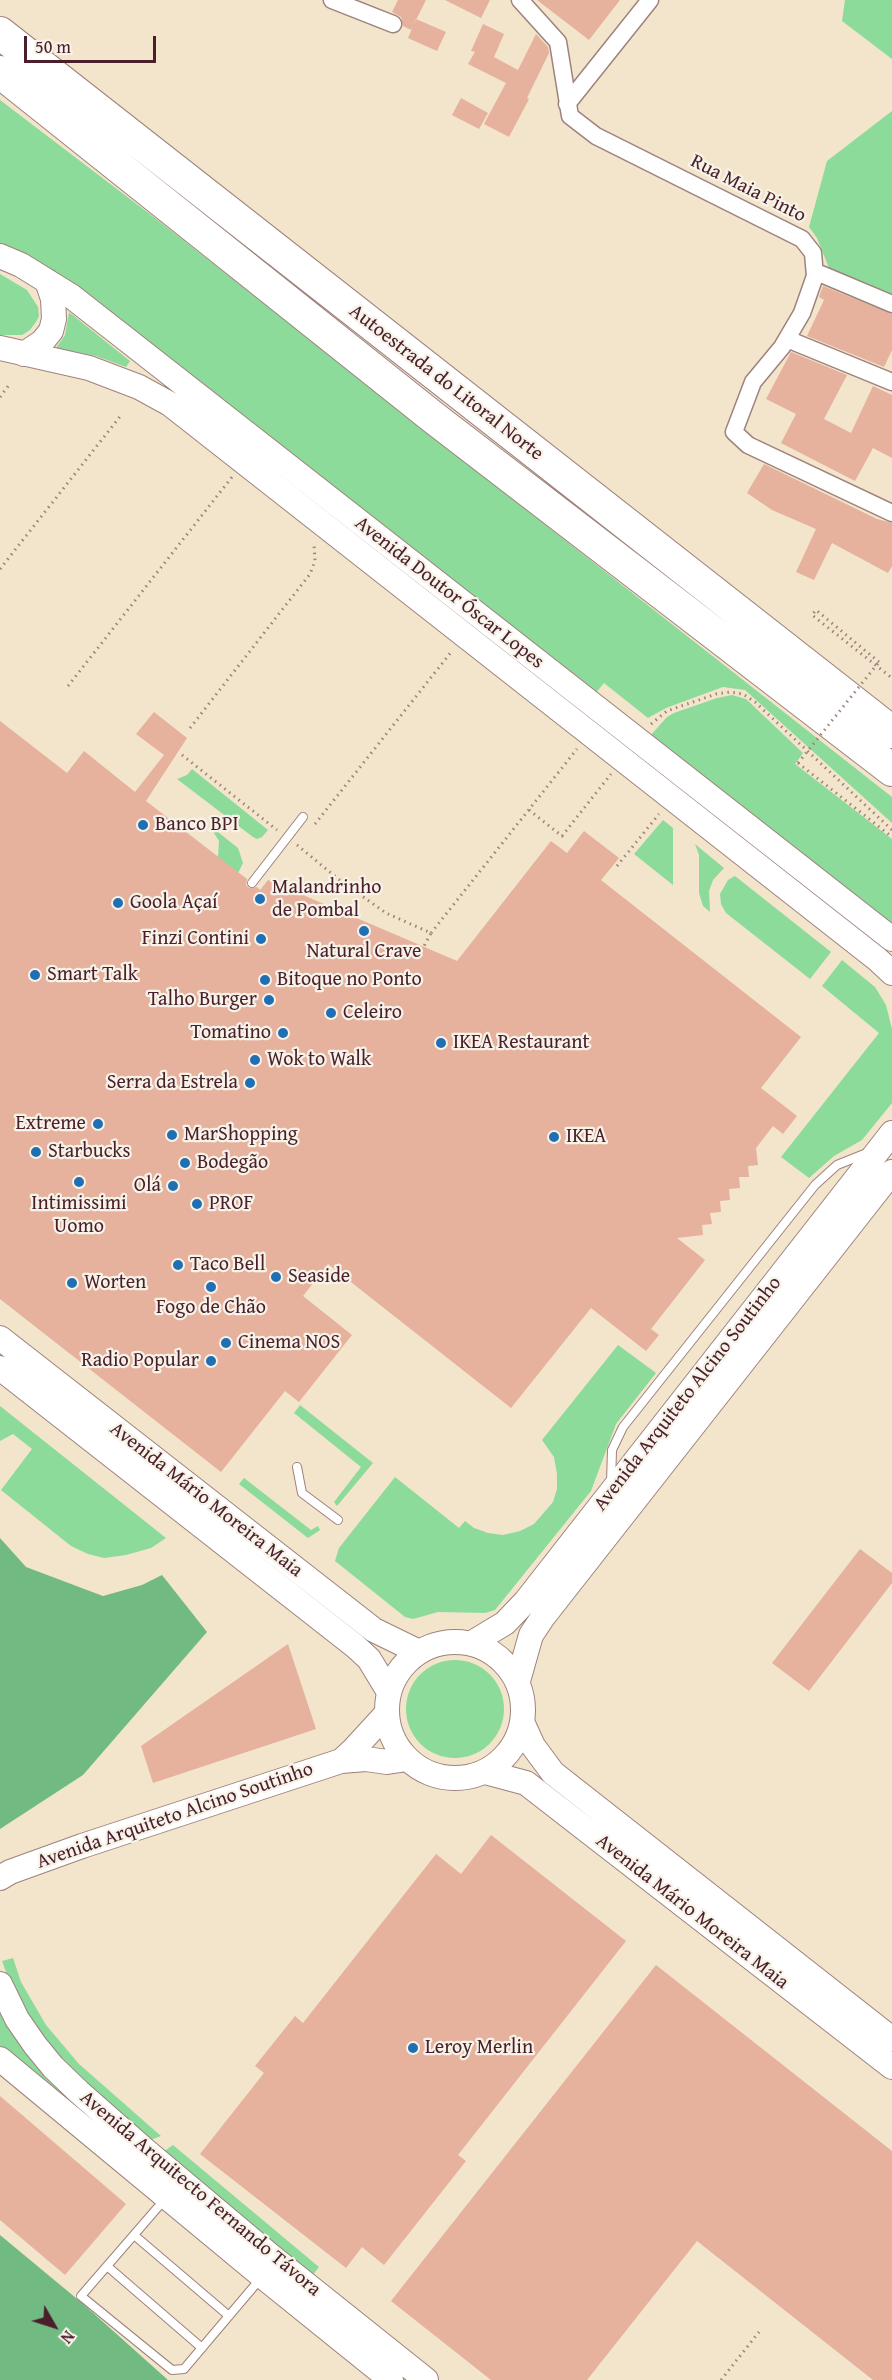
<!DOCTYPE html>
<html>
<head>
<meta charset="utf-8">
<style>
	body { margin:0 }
	#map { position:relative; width:892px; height:2380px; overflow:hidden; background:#f3e4cc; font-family:"Gentium Book Plus",serif }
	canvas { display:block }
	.north { position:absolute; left:24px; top:2296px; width:60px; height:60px; -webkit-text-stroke:4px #f7f3e8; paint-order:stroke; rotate:129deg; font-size:16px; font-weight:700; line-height:24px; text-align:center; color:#4a1f2b }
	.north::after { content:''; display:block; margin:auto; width:21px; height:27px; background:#4a1f2b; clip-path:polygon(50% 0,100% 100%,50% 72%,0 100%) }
	.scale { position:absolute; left:24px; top:36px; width:132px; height:27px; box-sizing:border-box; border:3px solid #4a1f2b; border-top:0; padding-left:8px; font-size:18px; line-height:21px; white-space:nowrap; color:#4a1f2b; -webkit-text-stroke:4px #f7f3e8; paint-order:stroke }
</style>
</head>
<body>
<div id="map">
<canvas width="892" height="2380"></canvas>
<div class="north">N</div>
<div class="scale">50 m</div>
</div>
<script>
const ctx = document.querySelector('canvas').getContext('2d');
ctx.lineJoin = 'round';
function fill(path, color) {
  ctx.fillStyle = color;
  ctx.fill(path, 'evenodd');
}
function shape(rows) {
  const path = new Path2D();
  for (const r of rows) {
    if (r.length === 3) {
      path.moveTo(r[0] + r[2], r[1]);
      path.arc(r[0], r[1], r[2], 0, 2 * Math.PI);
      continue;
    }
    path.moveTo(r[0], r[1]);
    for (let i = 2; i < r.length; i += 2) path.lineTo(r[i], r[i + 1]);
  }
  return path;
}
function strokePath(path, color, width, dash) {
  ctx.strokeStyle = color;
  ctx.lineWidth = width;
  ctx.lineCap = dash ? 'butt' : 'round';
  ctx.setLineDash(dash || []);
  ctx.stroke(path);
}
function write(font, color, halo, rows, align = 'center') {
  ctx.font = font + ' "Gentium Book Plus",serif';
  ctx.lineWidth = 4.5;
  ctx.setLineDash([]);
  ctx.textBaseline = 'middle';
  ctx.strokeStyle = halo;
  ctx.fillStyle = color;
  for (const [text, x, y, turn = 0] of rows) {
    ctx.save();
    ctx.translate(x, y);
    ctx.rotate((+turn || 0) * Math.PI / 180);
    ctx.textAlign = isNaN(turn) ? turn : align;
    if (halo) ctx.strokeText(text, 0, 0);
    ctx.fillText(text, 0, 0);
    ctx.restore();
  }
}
const green = shape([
	[845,0,892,0,892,59,842,21],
	[0,100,155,218,892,797,892,823,745,690,723,687,666,708,648,718,604,683,595,694,17,251,0,244],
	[892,111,892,295,829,268,817,238,809,227,827,161],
	[0,274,27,290,38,307,39,316,36,322,30,330,22,335,0,335],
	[69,312,130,361,126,367,96,356,56,348,65,335],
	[732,695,746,699,803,753,795,764,892,839,892,926,650,736,667,717,674,713,717,698],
	[192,769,268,830,262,837,257,839,253,837,177,779,187,775],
	[663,820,673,828,673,885,634,854],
	[209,825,238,848,243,863,238,873,218,857,219,841],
	[695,844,724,868,713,880,709,891,710,912,703,906,699,893,699,855],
	[735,876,831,952,810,979,726,913,721,904,720,894,728,880],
	[842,960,875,987,886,1005,892,1029,892,1103,862,1140,834,1156,809,1178,781,1157,879,1033,822,986],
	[618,1345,656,1373,616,1424,591,1491,495,1610,485,1613,438,1612,413,1619,405,1617,335,1561,339,1548,395,1477,459,1528,465,1521,474,1528,488,1533,503,1535,520,1531,534,1524,553,1502,557,1489,557,1474,554,1457,542,1440],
	[300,1405,373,1463,337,1506,334,1502,361,1467,294,1413],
	[0,1406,166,1538,151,1548,126,1555,104,1558,88,1554,71,1546,1,1490,32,1449,13,1434,0,1441],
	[244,1478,311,1530,318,1526,320,1530,308,1538,239,1484],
	[455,1709,49],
	[13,1958,21,1982,46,2025,79,2064,161,2136,150,2140,82,2084,38,2033,12,1988,2,1961],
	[0,2009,411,2380,404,2380,291,2289,0,2047],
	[173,2145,319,2267,312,2276,163,2152]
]);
const forest = shape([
	[0,1538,26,1567,103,1596,142,1585,162,1575,207,1632,83,1775,0,1829],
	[0,2235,82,2303,168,2380,0,2380]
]);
const building = shape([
	[398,0,426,0,411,30,403,26,401,17,392,12],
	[445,0,490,0,481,18],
	[537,0,620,0,589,40],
	[416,19,446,32,437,51,408,38],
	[483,24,504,34,494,57,518,70,536,34,548,47,549,53,527,98,529,99,509,137,484,124,506,83,468,64,475,52,471,51],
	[461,98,488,113,479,129,452,115],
	[823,286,892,314,892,350,884,367,807,336,824,300,819,297],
	[791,352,847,375,824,419,851,433,873,386,892,395,892,458,873,448,855,481,781,443,796,414,766,399],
	[764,464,877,519,892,523,892,566,888,573,832,543,814,580,796,572,816,529,772,510,747,493],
	[154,712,187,738,146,801,247,879,246,885,249,888,257,887,260,890,268,880,457,961,551,841,567,853,584,831,619,858,601,880,801,1037,761,1088,797,1116,783,1134,773,1126,756,1148,758,1165,748,1166,749,1177,739,1177,740,1188,729,1189,730,1200,720,1201,721,1212,710,1213,712,1224,702,1225,703,1235,677,1238,705,1260,651,1329,659,1335,646,1351,591,1308,511,1408,328,1264,303,1296,352,1335,299,1402,285,1391,221,1472,0,1299,0,721,67,773,84,751,135,792,164,755,136,734],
	[860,1549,892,1573,892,1583,809,1691,772,1663],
	[288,1644,316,1729,153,1783,141,1746],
	[491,1835,626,1941,458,2155,466,2161,384,2265,362,2247,346,2268,200,2154,264,2073,255,2066,295,2016,303,2023,436,1854,461,1874],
	[656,1965,892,2151,892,2380,873,2380,697,2241,587,2380,491,2380,391,2301],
	[0,2096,126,2204,65,2275,0,2220]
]);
const path = shape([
	[0,397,9,385],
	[0,569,122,414],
	[879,662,816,610,812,615,892,678],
	[68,686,232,477],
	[651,724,667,711,716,694,730,692,743,694,755,702,892,830],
	[190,728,310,574,315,561,314,544],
	[182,755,277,830],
	[798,763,892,837],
	[529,810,562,836,611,774],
	[315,824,452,651],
	[297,845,342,882,386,913,431,933,424,946],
	[617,866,659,814],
	[431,933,577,749],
	[721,2380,759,2332]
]);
const lane = shape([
	[252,883,303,817],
	[297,1467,302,1493,338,1520],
	[611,1482,612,1450,623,1427,815,1185,837,1165,867,1153],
	[165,2199,81,2296,172,2370,184,2369,261,2278],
	[134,2235,229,2316],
	[107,2266,202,2348]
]);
const street = shape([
	[332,0,393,24],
	[520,0,558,42,570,116,596,136,802,239,813,253,815,276,802,313,782,347,753,382,734,432,748,445,892,513],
	[567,104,650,0],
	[815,276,821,274,892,304],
	[787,339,892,382]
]);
const secondary = shape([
	[0,256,21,265,71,296,892,939],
	[0,348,89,368,139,387,170,404,877,959,892,973],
	[24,354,42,342,51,331,54,319,53,299,47,281],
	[0,1338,374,1630,419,1652],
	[0,1368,355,1646,369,1659,389,1692],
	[455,1710,68],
	[472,1643,505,1623,526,1601,892,1133],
	[518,1681,531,1635,543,1617,892,1172],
	[523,1724,533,1746,553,1773,892,2039],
	[341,1761,353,1750,387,1713],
	[485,1772,526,1783,892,2067],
	[0,1878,10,1872,82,1846,341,1761,366,1759,387,1762,407,1759],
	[0,1984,17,2019,35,2045,53,2067,79,2092,146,2151,272,2257,426,2380],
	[0,2059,262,2276,391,2380]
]);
const highway = shape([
	[0,33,892,732],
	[0,72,434,418,892,770]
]);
const pathBridge = shape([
	[798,763,879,662]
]);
const markers = [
	[143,825,6,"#1f6fb2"],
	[260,899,6,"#1f6fb2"],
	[118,903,6,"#1f6fb2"],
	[364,931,6,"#1f6fb2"],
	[261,939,6,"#1f6fb2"],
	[35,975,6,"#1f6fb2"],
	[265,980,6,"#1f6fb2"],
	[269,1000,6,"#1f6fb2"],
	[331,1013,6,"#1f6fb2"],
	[283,1033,6,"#1f6fb2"],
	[441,1043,6,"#1f6fb2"],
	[255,1060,6,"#1f6fb2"],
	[250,1083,6,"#1f6fb2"],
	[98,1124,6,"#1f6fb2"],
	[172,1135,6,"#1f6fb2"],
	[554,1137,6,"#1f6fb2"],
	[36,1152,6,"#1f6fb2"],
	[185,1163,6,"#1f6fb2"],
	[79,1182,6,"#1f6fb2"],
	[173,1186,6,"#1f6fb2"],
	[197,1204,6,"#1f6fb2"],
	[178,1265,6,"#1f6fb2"],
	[276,1277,6,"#1f6fb2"],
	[72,1283,6,"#1f6fb2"],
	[211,1287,6,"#1f6fb2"],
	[226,1343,6,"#1f6fb2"],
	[211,1361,6,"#1f6fb2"],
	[413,2048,6,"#1f6fb2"]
];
const streetNames = [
	["Rua Maia Pinto",748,189,27],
	["Autoestrada do Litoral Norte",446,383,38],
	["Avenida Doutor Óscar Lopes",449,593,38],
	["Avenida Arquiteto Alcino Soutinho",688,1394,-52],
	["Avenida Mário Moreira Maia",206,1500,38],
	["Avenida Arquiteto Alcino Soutinho",175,1816,-19],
	["Avenida Mário Moreira Maia",692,1912,38],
	["Avenida Arquitecto Fernando Távora",200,2194,40]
];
const poiNames = [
	["Banco BPI",155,825],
	["Malandrinho",272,888],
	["de Pombal",272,911],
	["Goola Açaí",130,903],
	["Finzi Contini",249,939,"right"],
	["Natural Crave",364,952,"center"],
	["Smart Talk",47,975],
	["Bitoque no Ponto",277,980],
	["Talho Burger",257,1000,"right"],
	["Celeiro",343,1013],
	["Tomatino",271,1033,"right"],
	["IKEA Restaurant",453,1043],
	["Wok to Walk",267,1060],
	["Serra da Estrela",238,1083,"right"],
	["Extreme",86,1124,"right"],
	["MarShopping",184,1135],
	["IKEA",566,1137],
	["Starbucks",48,1152],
	["Bodegão",197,1163],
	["Olá",161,1186,"right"],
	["Intimissimi",79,1204,"center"],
	["Uomo",79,1227,"center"],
	["PROF",209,1204],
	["Taco Bell",190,1265],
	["Seaside",288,1277],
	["Worten",84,1283],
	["Fogo de Chão",211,1308,"center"],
	["Cinema NOS",238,1343],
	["Radio Popular",199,1361,"right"],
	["Leroy Merlin",425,2048]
];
fill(green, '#8cdb9a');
fill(forest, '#71bb82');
fill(building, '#e6b19d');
strokePath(lane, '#9e827c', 10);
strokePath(street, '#9e827c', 19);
strokePath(secondary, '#9e827c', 26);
strokePath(highway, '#9e827c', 34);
strokePath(path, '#9e827c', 3, [1.5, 4.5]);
strokePath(lane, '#fff', 8);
strokePath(street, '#fff', 16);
strokePath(secondary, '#fff', 24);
strokePath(highway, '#fff', 32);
strokePath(pathBridge, '#9e827c', 3, [1.5, 4.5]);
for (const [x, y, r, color] of markers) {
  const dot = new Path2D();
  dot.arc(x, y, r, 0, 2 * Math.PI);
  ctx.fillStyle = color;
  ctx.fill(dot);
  strokePath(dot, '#f7f3e8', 2);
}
write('20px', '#4a1f2b', '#f7f3e8', streetNames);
write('20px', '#4a1f2b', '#f7f3e8', poiNames, 'left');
</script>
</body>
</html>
